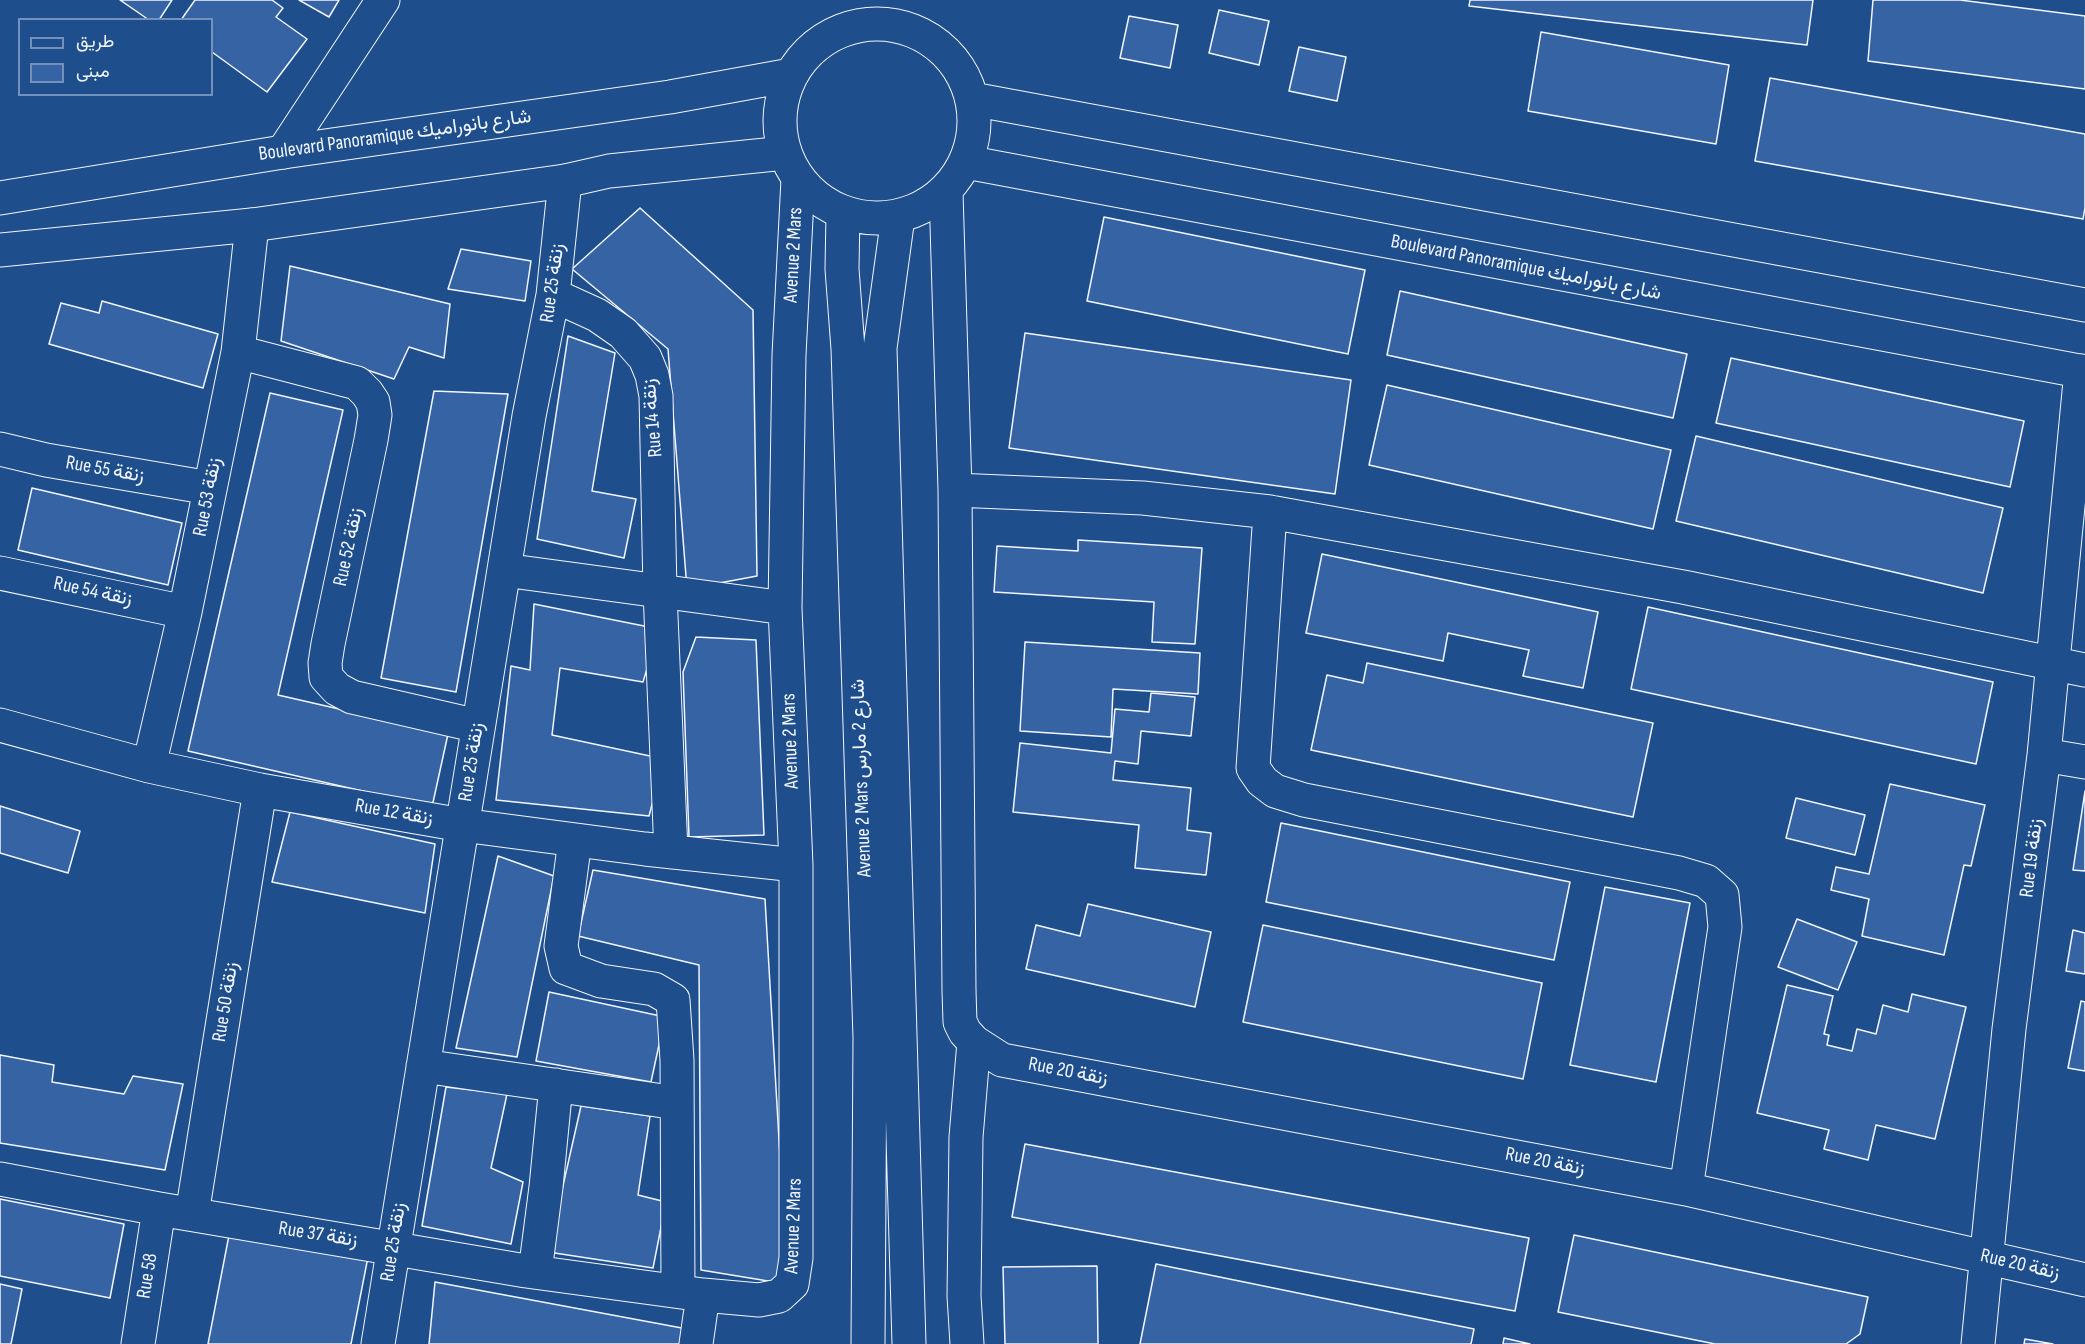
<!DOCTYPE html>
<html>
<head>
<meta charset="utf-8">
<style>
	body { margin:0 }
	#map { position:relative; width:2085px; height:1344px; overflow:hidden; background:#1f4e8c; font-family:"Sofia Sans Condensed",Vazirmatn,sans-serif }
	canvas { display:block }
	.legend { position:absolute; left:18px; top:18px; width:195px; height:78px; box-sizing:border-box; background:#1f4e8c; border:2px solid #7391ba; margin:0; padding:8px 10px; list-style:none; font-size:18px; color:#f2f6ff }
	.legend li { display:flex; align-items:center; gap:12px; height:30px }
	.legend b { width:30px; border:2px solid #7391ba }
</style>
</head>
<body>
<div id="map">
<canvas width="2085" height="1344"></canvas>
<ul class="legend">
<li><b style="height:8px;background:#1f4e8c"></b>طريق</li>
<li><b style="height:16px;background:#3563a3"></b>مبنى</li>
</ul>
</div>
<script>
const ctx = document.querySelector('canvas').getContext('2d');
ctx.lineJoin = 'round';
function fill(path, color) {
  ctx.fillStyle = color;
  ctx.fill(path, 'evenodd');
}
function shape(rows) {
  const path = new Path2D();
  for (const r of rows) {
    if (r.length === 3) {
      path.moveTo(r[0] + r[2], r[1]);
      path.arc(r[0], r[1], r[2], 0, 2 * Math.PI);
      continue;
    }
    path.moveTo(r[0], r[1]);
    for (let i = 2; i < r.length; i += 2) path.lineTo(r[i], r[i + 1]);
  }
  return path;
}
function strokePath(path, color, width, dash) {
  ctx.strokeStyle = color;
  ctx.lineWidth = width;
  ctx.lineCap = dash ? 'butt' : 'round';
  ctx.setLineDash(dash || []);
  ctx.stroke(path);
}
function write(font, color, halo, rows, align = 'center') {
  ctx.font = font + ' "Sofia Sans Condensed",Vazirmatn,sans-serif';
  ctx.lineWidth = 4.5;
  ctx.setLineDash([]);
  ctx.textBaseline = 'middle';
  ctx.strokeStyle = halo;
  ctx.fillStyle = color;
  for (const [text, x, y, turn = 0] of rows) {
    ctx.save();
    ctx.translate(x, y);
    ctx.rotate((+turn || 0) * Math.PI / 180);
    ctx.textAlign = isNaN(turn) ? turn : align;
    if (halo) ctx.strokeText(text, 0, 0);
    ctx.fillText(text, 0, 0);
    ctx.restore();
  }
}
const building = shape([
	[120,0,172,0,159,20,149,20,120,0],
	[195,0,272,0,283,8,276,17,307,39,267,92,212,52,212,20,181,20,195,0],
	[299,0,339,0,329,17,299,0],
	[1470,0,1813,0,1807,45,1469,6,1470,0],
	[1873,0,1960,0,2085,16,2085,89,1868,61,1873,0],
	[1219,10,1269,21,1259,65,1209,53,1219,10],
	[1129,16,1178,25,1170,68,1120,58,1129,16],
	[1541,32,1729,65,1716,144,1528,111,1541,32],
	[1299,47,1346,57,1337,101,1289,91,1299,47],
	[1770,78,2085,134,2085,208,2083,219,1755,161,1770,78],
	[640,208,753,310,757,576,687,589,668,349,572,269,640,208],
	[1104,217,1365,270,1348,354,1087,301,1104,217],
	[461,249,531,261,525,301,448,289,461,249],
	[290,266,450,304,444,358,409,347,394,379,281,341,290,266],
	[1400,291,1687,354,1673,418,1387,355,1400,291],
	[102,301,218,334,203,388,49,344,61,303,99,313,102,301],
	[1025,333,1351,380,1335,494,1009,448,1025,333],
	[568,336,615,353,592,491,636,499,624,558,537,539,568,336],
	[1731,358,2024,421,2010,487,1716,423,1731,358],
	[1387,385,1671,450,1653,529,1369,465,1387,385],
	[434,391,508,394,456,692,381,678,434,391],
	[270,393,343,410,278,695,448,734,432,807,188,751,270,393],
	[1696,436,2003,508,1983,593,1676,521,1696,436],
	[32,488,182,523,168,585,18,550,32,488],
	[1078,540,1202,548,1195,644,1152,642,1154,602,994,592,997,546,1078,551,1078,540],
	[1322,554,1598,612,1583,688,1523,676,1529,650,1448,633,1443,661,1306,633,1322,554],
	[534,604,659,629,643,682,560,668,552,735,664,759,649,816,496,800,511,666,530,670,534,604],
	[1648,607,1993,682,1976,764,1631,689,1648,607],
	[696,637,756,640,764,835,689,837,683,672,696,637],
	[1025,642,1200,653,1198,694,1113,689,1111,737,1020,731,1025,642],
	[1367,663,1653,723,1633,817,1311,750,1327,675,1363,683,1367,663],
	[1151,693,1195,697,1191,736,1141,731,1138,764,1115,761,1113,780,1191,788,1187,830,1211,833,1206,875,1135,868,1139,825,1013,812,1020,743,1111,753,1115,709,1149,712,1151,693],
	[1890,784,1985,805,1971,866,1964,865,1944,955,1862,936,1869,899,1831,890,1836,867,1869,874,1890,784],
	[2085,791,2085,871,2073,870,2085,791],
	[1796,798,1865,815,1855,855,1786,838,1796,798],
	[0,806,80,831,68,873,0,853,0,806],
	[290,812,435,844,425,913,272,882,290,812],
	[1281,823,1570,882,1554,960,1266,902,1281,823],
	[498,856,554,876,517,1057,456,1048,498,856],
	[593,870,765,899,786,1260,774,1282,701,1270,699,965,578,936,593,870],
	[1605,887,1690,903,1656,1082,1570,1065,1605,887],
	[1088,904,1211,932,1195,1007,1026,969,1036,925,1080,936,1088,904],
	[1797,919,1857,942,1838,990,1778,967,1797,919],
	[1263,925,1542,983,1523,1079,1243,1022,1263,925],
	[2073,930,2085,933,2085,974,2066,971,2073,930],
	[1787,985,1833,996,1824,1034,1829,1035,1827,1045,1852,1051,1857,1029,1876,1034,1883,1005,1908,1012,1912,994,1966,1007,1935,1139,1876,1125,1868,1160,1824,1149,1829,1130,1757,1113,1787,985],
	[549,992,665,1017,651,1082,536,1061,549,992],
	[2081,1001,2085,1002,2085,1071,2068,1068,2081,1001],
	[0,1055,54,1065,52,1082,124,1094,133,1076,183,1084,165,1170,0,1143,0,1055],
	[446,1087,507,1094,491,1168,523,1182,511,1244,422,1226,446,1087],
	[581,1106,650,1116,638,1195,666,1202,653,1268,548,1252,581,1106],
	[1025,1144,1529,1238,1515,1311,1012,1217,1025,1144],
	[0,1199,124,1224,110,1298,0,1276,0,1199],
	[230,1230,368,1257,351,1344,208,1344,230,1230],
	[1574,1235,1868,1297,1860,1334,1846,1344,1715,1344,1558,1312,1574,1235],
	[1156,1264,1474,1329,1471,1344,1140,1344,1156,1264],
	[1097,1266,1098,1344,1005,1344,1003,1267,1097,1266],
	[435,1282,698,1331,696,1344,429,1344,435,1282],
	[0,1284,22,1289,11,1344,0,1344,0,1284],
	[1504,1338,1530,1344,1503,1344,1504,1338],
	[2025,1339,2053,1344,2024,1344,2025,1339]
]);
const street = shape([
	[283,152,383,0],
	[946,192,955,490,959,991,960,1022,965,1032,974,1042,1002,1060,1686,1189,2085,1280],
	[553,295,597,315,623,333,645,358,652,375,656,396,660,592,671,852],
	[238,352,357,383,367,393,373,402,375,415,371,440,328,644,325,663,326,677,337,689,352,697,478,726],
	[0,449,46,460,210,488],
	[955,490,1143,498,1270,512,1683,587,2085,670],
	[1270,512,1253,768,1262,781,1275,791,1304,800,1679,873,1706,881,1722,895,1725,927,1686,1189],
	[504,570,785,608],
	[0,573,185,612],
	[0,725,149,766,260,790,462,825,645,849,796,865],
	[2044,755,2085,762],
	[149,766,185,612,238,352,252,225],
	[575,840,561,946,566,968,601,981,654,989,673,1000,677,1060,678,1291],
	[423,1066,677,1103],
	[0,1179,159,1209,526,1271,703,1295,759,1300,779,1296,792,1284,796,1258,796,865,785,608,789,355,798,179],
	[192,1214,260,790],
	[535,1272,546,1187,556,1085],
	[138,1344,159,1209],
	[378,1344,529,416,553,295,565,181],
	[696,1344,703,1295],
	[967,1344,964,1296,966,1137,974,1042],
	[1978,1344,2009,1029,2044,755,2081,371]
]);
const secondary = shape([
	[877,121,97],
	[972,99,2085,305],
	[966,162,2085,372],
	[0,198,283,152,670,97,791,75],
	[843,213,842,269,848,349,870,1038,868,1344],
	[898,217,880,348,909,1344],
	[0,250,252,225,565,181,609,171,785,153]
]);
const streetNames = [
	["Boulevard Panoramique شارع بانوراميك",395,136,-8],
	["Avenue 2 Mars",794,255,-87],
	["Boulevard Panoramique شارع بانوراميك",1526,268,11],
	["Rue 25 زنقة",553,283,-82],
	["Rue 14 زنقة",653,418,-95],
	["Rue 55 زنقة",105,470,10],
	["Rue 53 زنقة",208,497,-79],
	["Rue 52 زنقة",349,547,-78],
	["Rue 54 زنقة",93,592,12],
	["Avenue 2 Mars",791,741,-92],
	["Rue 25 زنقة",472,762,-81],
	["Avenue 2 Mars شارع 2 مارس",862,778,-92],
	["Rue 12 زنقة",394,813,10],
	["Rue 19 زنقة",2032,858,-83],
	["Rue 50 زنقة",226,1002,-81],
	["Rue 20 زنقة",1068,1072,11],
	["Rue 20 زنقة",1545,1162,11],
	["Avenue 2 Mars",794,1226,-88],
	["Rue 37 زنقة",318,1235,9],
	["Rue 25 زنقة",394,1242,-81],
	["Rue 20 زنقة",2020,1265,13],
	["Rue 58",148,1276,-81]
];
fill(building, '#3563a3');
strokePath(building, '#f2f6ff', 1.5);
strokePath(street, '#f2f6ff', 35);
strokePath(secondary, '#f2f6ff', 35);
strokePath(street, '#1f4e8c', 33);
strokePath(secondary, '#1f4e8c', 33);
write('20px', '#f2f6ff', '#1f4e8c', streetNames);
</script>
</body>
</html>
